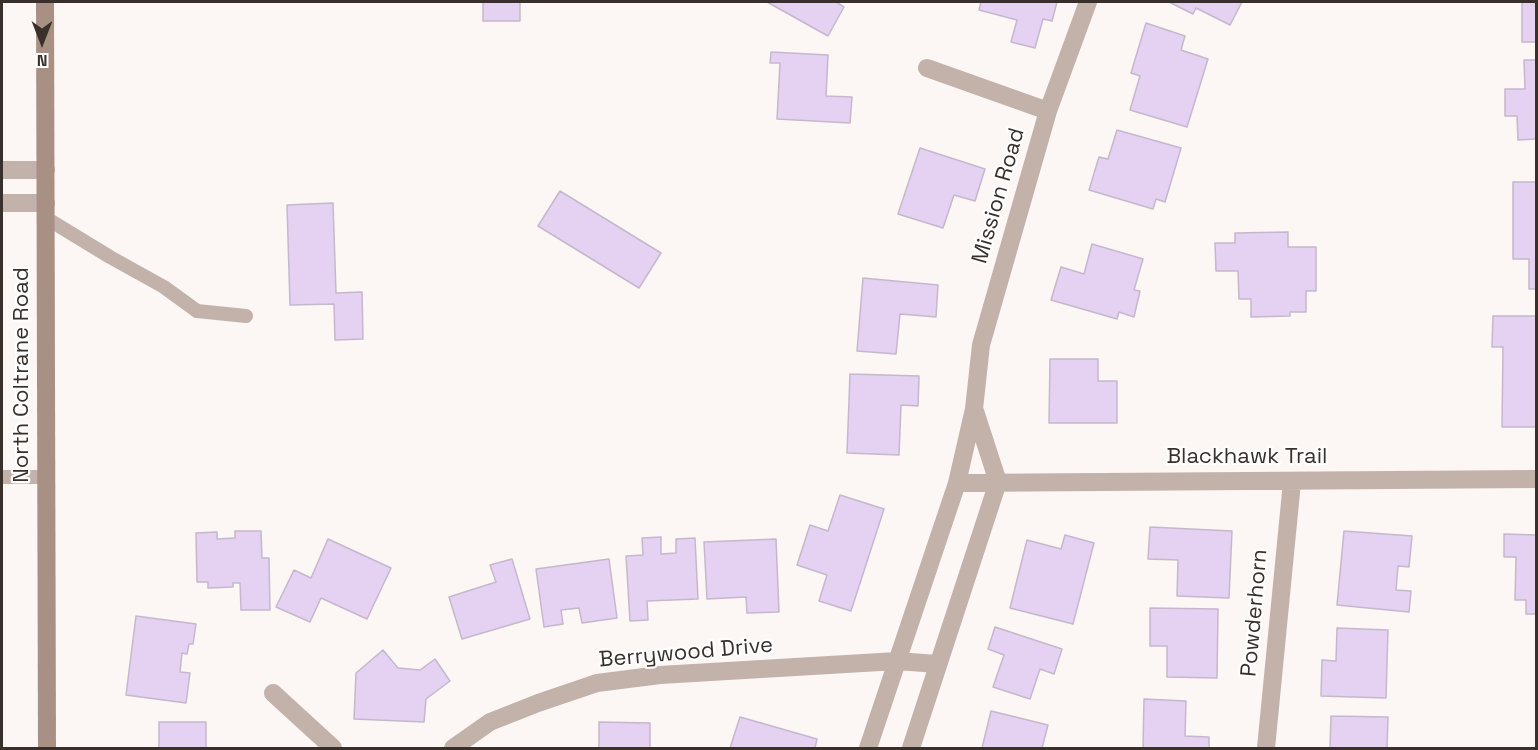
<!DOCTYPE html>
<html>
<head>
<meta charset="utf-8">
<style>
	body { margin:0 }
	#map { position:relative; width:1538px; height:750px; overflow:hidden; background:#fcf6f4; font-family:"Space Grotesk",sans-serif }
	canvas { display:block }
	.frame { position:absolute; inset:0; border:3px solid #3a302b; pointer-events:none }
	.north { position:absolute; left:12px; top:12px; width:60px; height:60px; -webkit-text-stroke:4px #fff; paint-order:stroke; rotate:180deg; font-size:16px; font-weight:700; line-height:24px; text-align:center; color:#3a302b }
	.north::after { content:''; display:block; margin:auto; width:21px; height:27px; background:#3a302b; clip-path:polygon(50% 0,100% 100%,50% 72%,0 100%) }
</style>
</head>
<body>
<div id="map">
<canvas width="1538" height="750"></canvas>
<div class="frame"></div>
<div class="north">N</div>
</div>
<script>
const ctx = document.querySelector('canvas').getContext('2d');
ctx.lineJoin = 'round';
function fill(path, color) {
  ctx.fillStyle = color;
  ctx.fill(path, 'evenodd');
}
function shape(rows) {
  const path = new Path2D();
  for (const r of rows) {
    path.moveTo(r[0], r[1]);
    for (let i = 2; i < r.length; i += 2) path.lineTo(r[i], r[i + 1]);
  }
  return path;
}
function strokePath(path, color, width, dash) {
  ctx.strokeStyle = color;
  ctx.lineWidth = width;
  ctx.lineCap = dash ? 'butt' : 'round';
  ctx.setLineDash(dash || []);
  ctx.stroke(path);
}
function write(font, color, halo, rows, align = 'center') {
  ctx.font = font + ' "Space Grotesk",sans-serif';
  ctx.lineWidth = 4.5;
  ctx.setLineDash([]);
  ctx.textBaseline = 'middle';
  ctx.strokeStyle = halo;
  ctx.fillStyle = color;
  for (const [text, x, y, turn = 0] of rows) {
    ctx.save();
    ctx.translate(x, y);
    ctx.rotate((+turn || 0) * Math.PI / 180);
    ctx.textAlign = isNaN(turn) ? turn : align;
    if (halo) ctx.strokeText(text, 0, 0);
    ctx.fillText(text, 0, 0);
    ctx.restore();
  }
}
const building = shape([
	[483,2,520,2,520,21,483,21,483,2],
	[767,2,836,2,844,7,828,36,767,2],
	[981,2,1057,2,1052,21,1043,19,1035,48,1011,42,1017,20,979,10,981,2],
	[1169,2,1242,2,1230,25,1196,8,1193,14,1169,2],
	[1522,2,1536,2,1536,42,1522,42,1522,2],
	[1146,23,1185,36,1181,50,1208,59,1187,127,1130,110,1140,76,1131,73,1146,23],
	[771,52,828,55,826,96,852,97,850,123,777,119,780,63,770,63,771,52],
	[1524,60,1536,60,1536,139,1518,140,1517,116,1505,116,1505,89,1525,89,1524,60],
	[1117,130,1181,148,1165,202,1156,199,1153,209,1089,190,1099,157,1108,159,1117,130],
	[920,148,985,169,975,201,954,195,943,228,898,214,920,148],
	[1513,182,1536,182,1536,289,1529,289,1529,259,1513,259,1513,182],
	[560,191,661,253,639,288,538,226,560,191],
	[333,203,336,293,362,292,363,339,335,340,334,304,290,305,287,205,333,203],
	[1288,232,1288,247,1316,247,1316,291,1306,291,1306,312,1290,312,1290,316,1251,317,1251,299,1239,299,1238,271,1216,271,1215,243,1235,243,1235,233,1288,232],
	[1092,244,1143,259,1134,290,1140,291,1134,317,1119,312,1117,319,1051,300,1061,267,1084,274,1092,244],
	[863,278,938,285,936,317,900,314,896,354,857,351,863,278],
	[1493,316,1536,316,1536,427,1502,427,1503,347,1492,347,1493,316],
	[1050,359,1098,359,1098,381,1117,381,1117,423,1049,423,1050,359],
	[850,374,919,376,918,406,901,405,899,455,847,453,850,374],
	[840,495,884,509,851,611,819,601,827,575,797,565,810,525,828,531,840,495],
	[1150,527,1232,531,1229,598,1177,596,1178,560,1148,559,1150,527],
	[235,531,261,531,262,558,269,558,270,610,241,610,240,583,233,583,233,587,208,588,208,582,197,582,196,533,217,532,217,539,235,538,235,531],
	[1344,531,1412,536,1409,567,1398,566,1396,590,1411,591,1409,612,1337,605,1344,531],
	[1504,534,1536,535,1536,614,1526,614,1526,600,1515,600,1516,557,1504,557,1504,534],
	[1065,535,1094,543,1073,624,1010,608,1027,540,1061,549,1065,535],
	[661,537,661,554,676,553,676,539,695,538,698,599,647,601,648,620,630,621,626,556,643,555,642,538,661,537],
	[328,539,391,568,367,619,321,598,310,622,276,607,294,570,311,578,328,539],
	[776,539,779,612,747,613,746,597,707,599,704,542,776,539],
	[512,559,530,619,462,639,449,597,496,582,490,565,512,559],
	[609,559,617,618,582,623,579,608,561,610,563,624,544,627,536,569,609,559],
	[1150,608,1218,609,1217,678,1167,677,1167,646,1150,646,1150,608],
	[136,616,196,624,193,644,189,644,187,654,182,653,180,672,190,673,186,703,126,695,136,616],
	[995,627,1062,649,1054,674,1040,669,1030,699,993,687,1004,655,988,649,995,627],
	[1337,628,1388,630,1386,698,1321,696,1322,660,1336,661,1337,628],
	[383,650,398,668,420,670,435,659,450,681,426,699,424,722,354,719,356,673,383,650],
	[1144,699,1186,701,1185,736,1209,737,1209,748,1143,748,1144,699],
	[991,711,1048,725,1042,748,982,748,991,711],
	[1331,716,1388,717,1387,748,1330,748,1331,716],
	[740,717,817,739,815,748,730,748,740,717],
	[159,722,206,722,206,748,159,748,159,722],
	[599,722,650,723,650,748,599,748,599,722]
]);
const lane = shape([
	[46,218,110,257,164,287,197,311,246,316],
	[2,477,46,477]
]);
const street = shape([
	[927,68,1048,111],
	[2,170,46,170],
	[2,203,46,203],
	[957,483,1536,479],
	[273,693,333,748],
	[453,748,490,722,538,703,597,683,660,675,897,661,937,664],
	[868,748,957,483,974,409,981,345,1048,111,1088,2],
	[911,748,998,482,975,411],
	[1266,748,1292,482]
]);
const secondary = shape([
	[45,2,47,748]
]);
const streetNames = [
	["Mission Road",999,196,-74],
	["North Coltrane Road",22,375,-90],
	["Blackhawk Trail",1247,457],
	["Powderhorn",1255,613,-85],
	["Berrywood Drive",686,653,-5]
];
fill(building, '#e5d1f2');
strokePath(building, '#c5b8cd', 1.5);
strokePath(lane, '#c3b2aa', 14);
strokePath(street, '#c3b2aa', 18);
strokePath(secondary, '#a99085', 18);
write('22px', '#3a302b', '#fff', streetNames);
</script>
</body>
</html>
